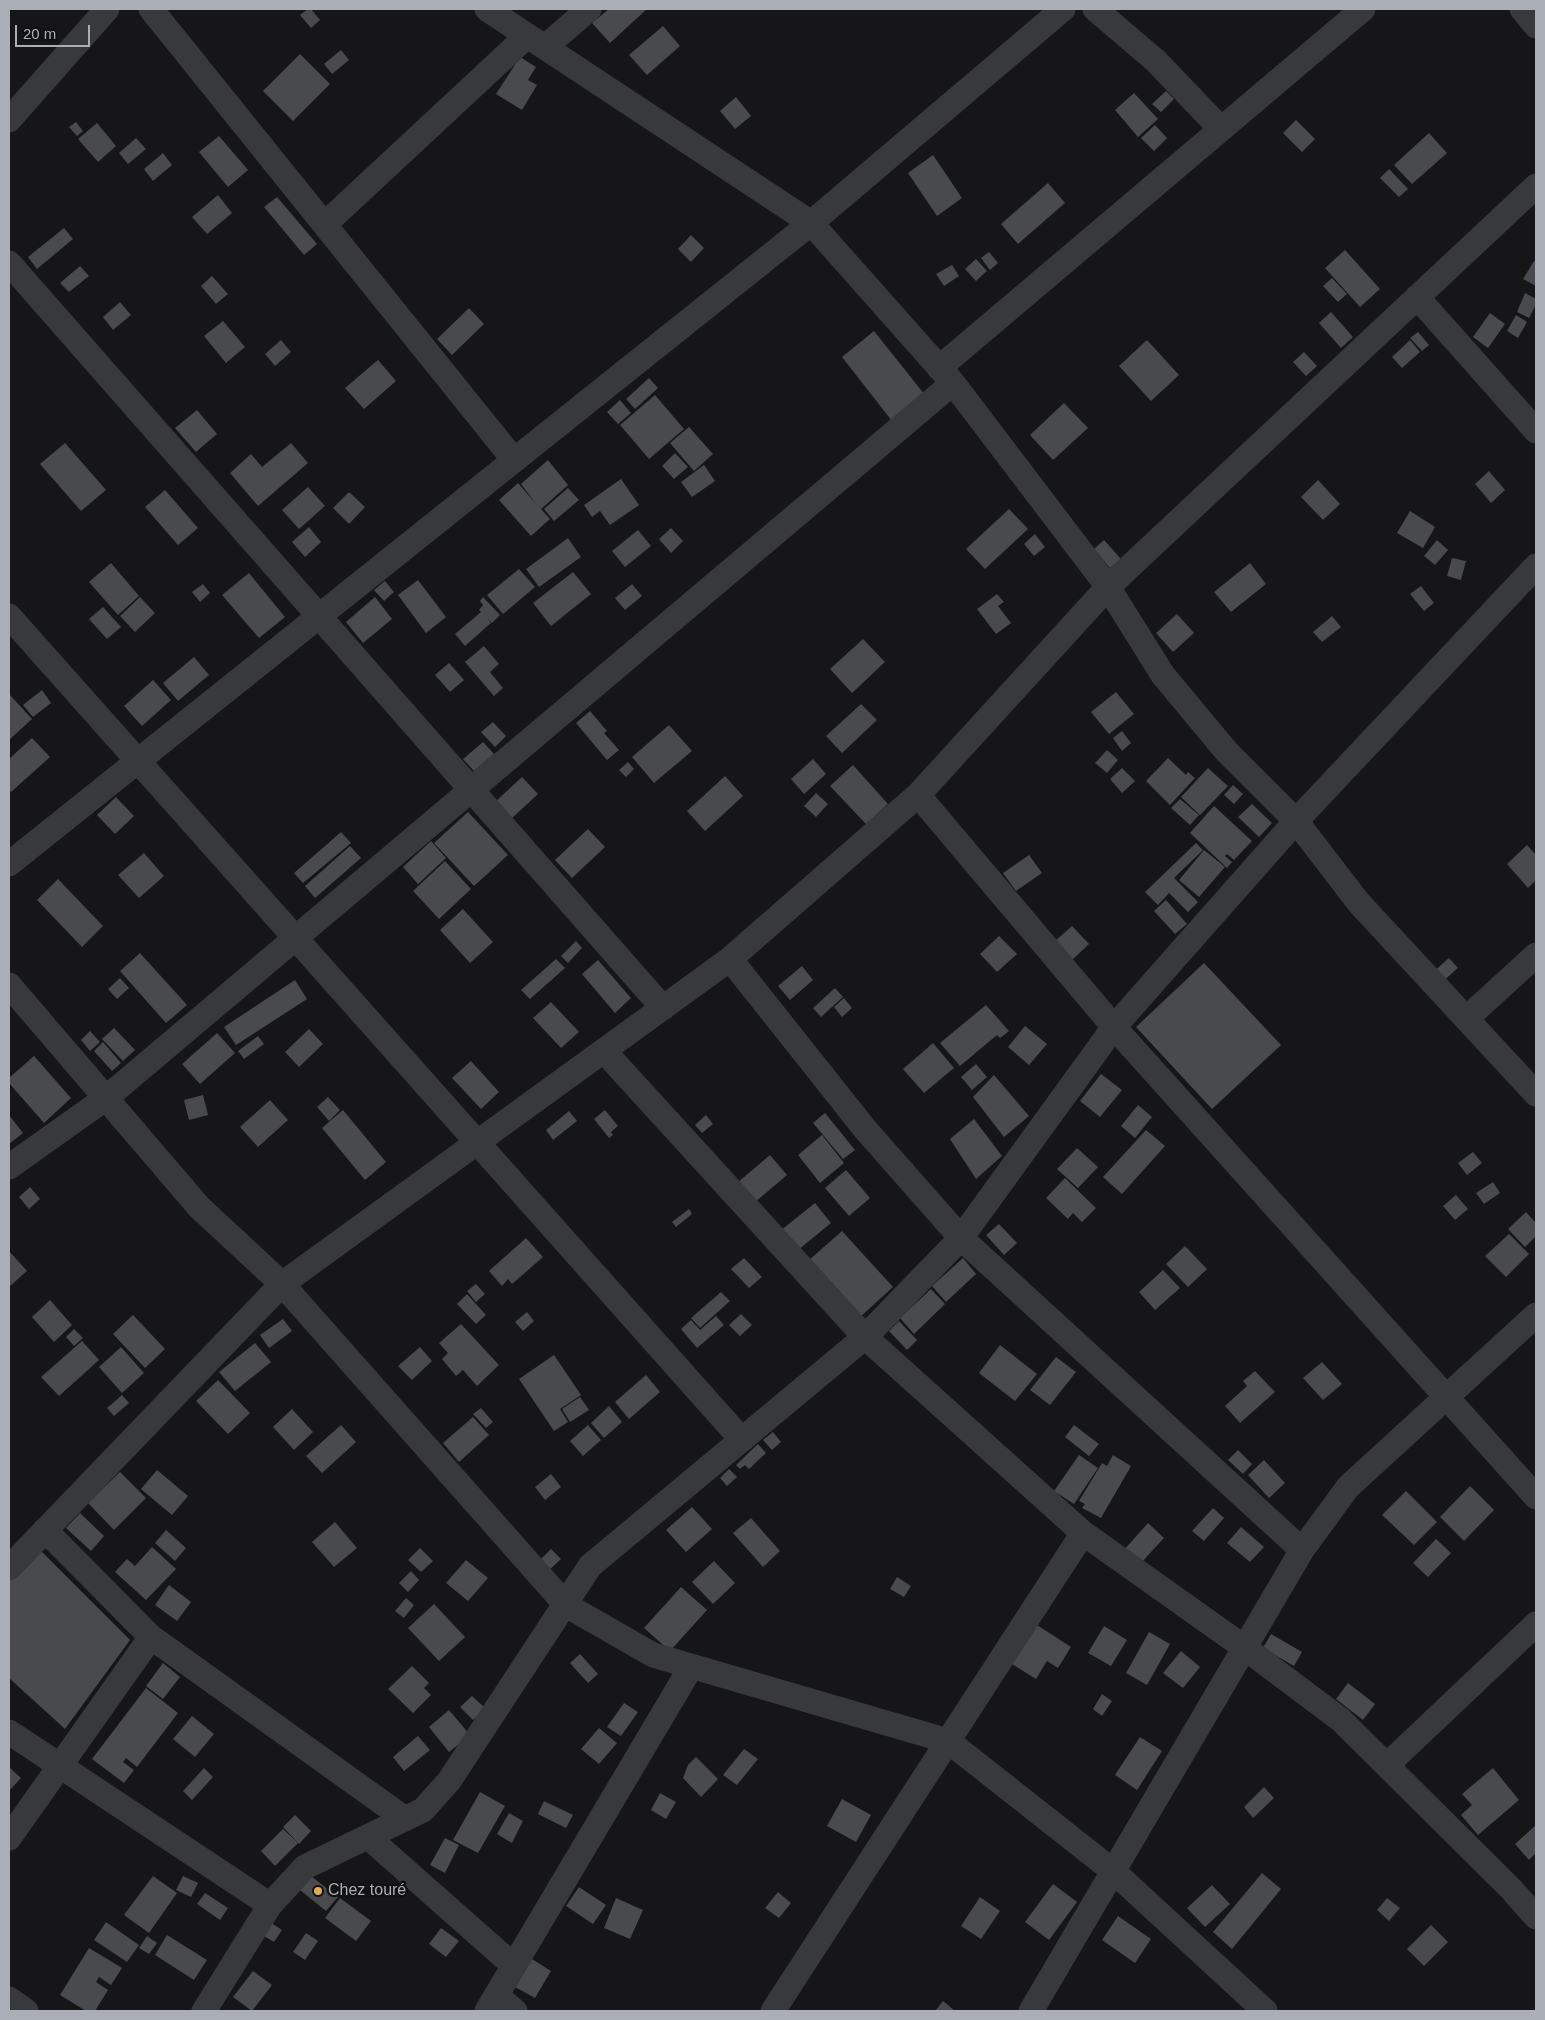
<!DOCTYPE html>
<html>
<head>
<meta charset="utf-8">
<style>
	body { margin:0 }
	#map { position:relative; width:1545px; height:2020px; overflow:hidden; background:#161618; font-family:Helvetica,sans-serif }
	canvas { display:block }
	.frame { position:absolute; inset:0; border:10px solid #aaaeb6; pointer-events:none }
	.scale { position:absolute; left:15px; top:25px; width:75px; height:22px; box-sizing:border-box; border:2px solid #aaaeb6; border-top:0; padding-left:6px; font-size:15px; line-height:18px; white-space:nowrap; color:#aaaeb6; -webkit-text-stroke:4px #111113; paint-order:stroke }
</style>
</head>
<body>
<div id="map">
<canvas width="1545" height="2020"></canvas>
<div class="frame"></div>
<div class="scale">20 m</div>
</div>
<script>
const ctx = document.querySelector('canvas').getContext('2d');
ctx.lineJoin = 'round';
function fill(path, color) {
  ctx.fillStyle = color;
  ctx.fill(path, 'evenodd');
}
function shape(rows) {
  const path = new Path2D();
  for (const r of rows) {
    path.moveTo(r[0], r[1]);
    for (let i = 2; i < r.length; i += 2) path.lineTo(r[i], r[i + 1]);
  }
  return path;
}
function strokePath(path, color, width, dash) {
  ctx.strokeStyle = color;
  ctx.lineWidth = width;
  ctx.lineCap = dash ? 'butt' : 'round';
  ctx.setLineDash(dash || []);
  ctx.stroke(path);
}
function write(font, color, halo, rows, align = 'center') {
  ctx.font = font + ' Helvetica,sans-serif';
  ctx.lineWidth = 4.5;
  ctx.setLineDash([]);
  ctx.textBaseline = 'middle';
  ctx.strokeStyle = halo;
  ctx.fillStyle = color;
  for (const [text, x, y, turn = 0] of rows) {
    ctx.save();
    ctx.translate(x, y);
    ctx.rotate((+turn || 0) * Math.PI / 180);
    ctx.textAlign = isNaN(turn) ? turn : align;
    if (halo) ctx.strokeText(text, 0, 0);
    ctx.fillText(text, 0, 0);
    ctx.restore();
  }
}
const building = shape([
	[308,9,311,9,320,20,311,28,300,15],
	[609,9,647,9,610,43,592,23],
	[663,26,680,46,647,75,629,55],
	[341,50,349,60,332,74,324,64],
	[300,54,330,84,293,121,263,91],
	[520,57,536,67,528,80,537,85,522,110,496,94],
	[1166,91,1174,99,1161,112,1152,104],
	[1134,93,1158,119,1138,137,1115,110],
	[736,97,751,116,735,129,720,111],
	[1296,120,1315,139,1302,152,1283,133],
	[76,122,83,131,77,136,69,127],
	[97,123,116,146,98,162,78,139],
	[1155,125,1167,138,1154,151,1141,138],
	[1429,133,1447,153,1412,184,1394,165],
	[219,136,248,170,228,187,199,152],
	[136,138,146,149,128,164,119,153],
	[163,153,172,165,153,181,144,169],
	[933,155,962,198,937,216,908,173],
	[1389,169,1408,189,1399,197,1380,178],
	[1048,183,1065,203,1018,244,1001,224],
	[218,195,232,213,207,234,192,217],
	[277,197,317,244,304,255,264,207],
	[64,228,73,239,37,269,28,257],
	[691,235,704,248,691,262,678,249],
	[1345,250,1380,289,1360,307,1325,268],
	[989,252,998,263,990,270,981,258],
	[976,259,987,271,976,281,965,269],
	[1534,261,1536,262,1536,286,1523,279],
	[952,265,959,276,944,286,936,274],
	[80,266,89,276,69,292,60,283],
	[212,276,228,294,216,304,201,286],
	[1332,278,1347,294,1338,302,1323,286],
	[1525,293,1536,299,1536,304,1529,318,1517,312],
	[120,302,131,315,113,330,103,317],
	[469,308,484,324,452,355,437,339],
	[1331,312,1353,337,1341,348,1319,323],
	[1490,313,1505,324,1488,348,1473,337],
	[1516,315,1527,322,1518,338,1507,331],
	[223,321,245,347,226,363,204,336],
	[874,331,925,395,892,421,842,357],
	[1418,332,1429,345,1422,351,1410,338],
	[281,340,291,352,275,366,265,354],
	[1147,340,1179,375,1151,401,1119,366],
	[1410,340,1420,352,1402,368,1392,357],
	[1304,352,1317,366,1306,376,1293,362],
	[378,360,396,381,364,409,345,388],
	[649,378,658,388,635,409,626,399],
	[655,395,684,429,649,459,620,425],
	[620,400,631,413,618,424,607,412],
	[1064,403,1088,428,1053,460,1030,435],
	[197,410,217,434,196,452,175,428],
	[689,427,713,454,694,471,670,443],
	[65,443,106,490,81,511,40,464],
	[291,443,308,463,258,506,230,473,251,454,262,467],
	[675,453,688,467,674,479,662,466],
	[548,460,568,485,541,509,550,519,531,536,499,500,518,483,537,505,521,484],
	[704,465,715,481,692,497,681,482],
	[1489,471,1505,490,1491,503,1475,484],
	[621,479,639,505,610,525,600,511,592,517,584,505],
	[1318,480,1340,504,1323,520,1301,497],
	[308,487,325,506,299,529,282,510],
	[568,488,579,500,554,521,544,509],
	[165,490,198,528,178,545,145,507],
	[349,492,365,507,349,524,333,508],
	[1009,509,1028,529,985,569,966,549],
	[1410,511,1435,527,1423,548,1397,533],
	[309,527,321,542,305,557,292,542],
	[671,528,683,541,671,553,659,539],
	[638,530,651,546,625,567,612,551],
	[1035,534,1045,547,1034,556,1024,544],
	[568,538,581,557,539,587,526,569],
	[1104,540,1121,559,1110,568,1094,549],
	[1437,540,1448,550,1435,565,1424,556],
	[1452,558,1466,561,1461,580,1447,576],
	[111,563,139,596,118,615,89,582],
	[1250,563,1266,584,1231,612,1214,592],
	[519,569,535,587,503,614,487,595],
	[573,572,591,594,551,626,533,603],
	[249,573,285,617,259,638,222,595],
	[418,580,446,617,426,633,398,595],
	[385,581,394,592,384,601,374,590],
	[203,584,210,593,200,602,192,592],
	[632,584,642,596,625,610,615,598],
	[1421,586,1434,603,1424,611,1410,594],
	[997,594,1004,602,998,606,1011,623,996,634,977,609],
	[140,597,155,613,135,632,120,616],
	[375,597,392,619,363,643,346,622],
	[483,597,500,615,492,623,487,618,491,623,465,646,455,634,481,612,479,610,483,605,480,601],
	[103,607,121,627,107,639,89,619],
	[1177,614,1194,633,1173,652,1156,633],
	[1332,616,1341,627,1322,642,1313,632],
	[863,639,885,662,852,693,830,669],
	[484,646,499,664,490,672,503,688,494,696,465,662],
	[194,657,209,675,178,701,163,683],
	[449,663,464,680,450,692,435,675],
	[153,680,171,700,142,726,124,706],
	[42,690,51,703,33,717,23,705],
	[1116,692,1134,714,1109,734,1091,712],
	[10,695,32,719,9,740,9,697],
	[861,704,877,720,842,753,826,736],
	[590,711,607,731,604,733,619,750,607,760,576,723],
	[493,722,506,736,495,747,481,732],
	[669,725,692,751,654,783,632,757],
	[1122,731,1131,743,1122,751,1113,738],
	[32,738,50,757,11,792,9,789,9,759],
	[483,742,494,754,474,771,463,759],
	[1107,750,1118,760,1107,773,1095,763],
	[1168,758,1186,775,1188,772,1195,778,1170,805,1146,781],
	[813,759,826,774,804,794,791,779],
	[628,762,634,769,626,777,619,770],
	[853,765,888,804,866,824,830,786],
	[1122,768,1135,781,1122,793,1110,779],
	[1208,768,1228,786,1200,815,1181,797],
	[725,776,743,796,705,831,687,811],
	[522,777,538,794,510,820,494,803],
	[1233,785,1243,794,1234,804,1224,795],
	[816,793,828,804,816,817,804,806],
	[116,797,134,816,115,834,97,815],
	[1180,799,1199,815,1190,825,1171,808],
	[1252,804,1272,823,1259,837,1238,817],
	[1214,806,1252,841,1234,860,1227,854,1225,856,1232,862,1227,868,1190,833],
	[468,812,508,855,474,886,434,843],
	[588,829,605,847,572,878,555,860],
	[341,832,351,843,303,883,294,873],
	[431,841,446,858,418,884,403,867],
	[1196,843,1203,850,1174,878,1198,902,1188,912,1169,893,1158,905,1145,892],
	[1527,845,1536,855,1536,880,1528,888,1507,864],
	[350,846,361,858,315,898,305,886],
	[1204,850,1225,867,1199,897,1179,880],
	[144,853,164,876,139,898,118,875],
	[1029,855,1042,873,1016,891,1003,873],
	[445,861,471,889,439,919,413,891],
	[58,879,103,926,82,947,37,900],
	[1166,900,1187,924,1175,934,1154,911],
	[463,909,493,942,470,963,440,930],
	[1072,926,1089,944,1071,961,1054,942],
	[999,936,1017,954,997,972,980,954],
	[576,941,582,948,568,963,561,956],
	[140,953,187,1005,166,1023,120,971],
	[1449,958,1458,968,1441,983,1432,973],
	[556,959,565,968,530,999,521,990],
	[598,960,631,998,615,1013,582,974],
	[1204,963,1281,1045,1212,1109,1136,1027],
	[802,966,813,980,790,1000,778,986],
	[120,978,129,988,117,999,108,989],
	[295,980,307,999,236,1045,224,1027],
	[835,988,843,997,821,1017,813,1008],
	[844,998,852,1008,842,1017,834,1007],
	[551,1002,579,1032,561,1048,533,1018],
	[986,1005,1009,1031,1000,1038,997,1035,960,1066,940,1043],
	[1025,1026,1047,1044,1029,1065,1008,1047],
	[114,1028,135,1050,123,1061,102,1039],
	[309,1029,323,1044,299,1067,285,1052],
	[90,1031,100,1042,90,1051,81,1040],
	[217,1033,235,1053,200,1084,182,1064],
	[258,1036,264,1044,244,1059,238,1051],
	[103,1042,121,1063,112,1071,94,1051],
	[933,1043,954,1068,924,1093,903,1069],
	[34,1056,71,1098,44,1123,9,1083,9,1078],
	[471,1061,499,1092,481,1109,452,1078],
	[976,1064,987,1077,972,1090,961,1077],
	[1101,1074,1122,1090,1100,1117,1080,1101],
	[994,1075,1029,1116,1004,1137,973,1097],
	[203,1095,208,1115,189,1120,184,1100],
	[328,1097,340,1110,329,1121,317,1107],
	[270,1100,288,1120,258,1147,240,1127],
	[1138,1105,1152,1117,1135,1138,1121,1126],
	[343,1110,386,1162,365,1180,322,1128],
	[605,1110,618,1126,611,1132,613,1135,609,1138,594,1119],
	[569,1111,577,1121,553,1140,546,1130],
	[825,1113,855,1150,843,1159,813,1123],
	[9,1115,23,1133,9,1144],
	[706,1115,713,1124,702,1133,695,1125],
	[974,1119,1002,1156,976,1179,950,1139],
	[1146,1130,1165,1146,1122,1194,1103,1177],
	[822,1135,844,1163,820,1183,798,1155],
	[1077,1148,1098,1167,1078,1188,1057,1169],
	[1473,1152,1482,1163,1467,1175,1458,1163],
	[770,1155,787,1175,754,1203,737,1183],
	[846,1170,870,1198,849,1216,825,1188],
	[1065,1178,1096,1208,1082,1222,1073,1213,1068,1219,1046,1198],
	[1493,1182,1500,1193,1484,1204,1476,1193],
	[30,1187,40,1199,29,1209,19,1197],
	[1456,1195,1468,1209,1455,1220,1443,1206],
	[815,1203,831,1223,797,1251,780,1231],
	[689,1209,692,1214,676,1227,672,1222],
	[1526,1212,1536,1223,1536,1236,1525,1247,1508,1229],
	[999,1224,1017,1243,1004,1255,986,1235],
	[842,1231,893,1287,859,1318,808,1261],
	[1509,1234,1529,1254,1506,1277,1485,1256],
	[526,1238,543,1257,512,1284,508,1279,502,1286,489,1271],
	[1185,1246,1207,1269,1188,1287,1166,1264],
	[9,1251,27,1271,9,1287],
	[744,1258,762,1277,749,1288,731,1269],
	[963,1258,976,1274,946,1302,932,1286],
	[1163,1270,1180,1288,1155,1310,1139,1292],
	[476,1284,485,1294,476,1302,467,1291],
	[931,1289,945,1304,914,1334,900,1318],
	[721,1292,730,1301,700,1328,691,1318],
	[467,1294,486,1315,476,1324,457,1304],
	[50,1300,72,1325,54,1342,32,1317],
	[527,1312,534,1321,523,1331,515,1322],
	[741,1314,752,1325,740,1336,729,1325],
	[133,1315,165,1349,145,1368,113,1334],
	[716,1316,724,1325,697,1348,681,1329,691,1320,700,1330],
	[283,1319,292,1331,269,1348,260,1335],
	[899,1321,917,1340,907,1350,889,1331],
	[461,1324,499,1365,477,1386,463,1370,456,1376,442,1359,448,1353,439,1343],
	[74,1329,83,1338,74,1346,66,1337],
	[82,1341,99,1360,59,1396,41,1377],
	[255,1343,271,1362,235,1391,219,1372],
	[1000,1345,1037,1374,1015,1401,979,1373],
	[121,1347,144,1373,122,1393,99,1367],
	[420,1347,432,1361,412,1380,398,1366],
	[554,1355,581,1395,560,1409,568,1422,554,1431,519,1379],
	[1056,1357,1076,1372,1050,1405,1030,1390],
	[1322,1362,1342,1384,1323,1400,1303,1378],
	[1255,1371,1275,1392,1240,1423,1225,1406,1247,1386,1243,1381],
	[646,1375,660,1392,629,1419,615,1402],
	[218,1380,250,1413,228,1434,196,1401],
	[122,1395,129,1403,114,1416,107,1408],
	[580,1397,589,1410,570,1422,562,1409],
	[609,1406,622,1422,604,1438,591,1423],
	[481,1408,493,1422,486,1428,473,1414],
	[292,1409,313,1432,294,1450,273,1427],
	[473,1417,489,1435,459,1462,443,1443],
	[341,1425,356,1442,322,1473,306,1456],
	[588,1425,601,1440,583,1456,570,1441],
	[1074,1425,1099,1444,1089,1456,1065,1437],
	[773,1432,781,1442,772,1450,763,1440],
	[758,1444,766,1453,749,1469,745,1465,740,1469,736,1465],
	[1238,1450,1252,1464,1243,1474,1228,1460],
	[1079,1455,1098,1468,1074,1504,1054,1491],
	[1113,1455,1131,1466,1101,1518,1082,1508,1085,1504,1079,1501,1102,1463,1107,1466],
	[1264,1460,1285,1483,1269,1498,1248,1475],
	[729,1469,737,1477,727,1486,720,1478],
	[157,1470,188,1496,172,1515,141,1489],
	[120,1472,146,1498,114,1530,88,1503],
	[551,1474,561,1487,545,1500,535,1487],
	[1470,1486,1494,1510,1464,1541,1440,1517],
	[1406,1491,1437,1522,1414,1545,1382,1515],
	[692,1507,712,1529,686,1552,666,1530],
	[1213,1508,1224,1518,1204,1541,1192,1531],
	[80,1513,104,1536,91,1551,66,1528],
	[751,1518,780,1551,763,1567,733,1533],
	[335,1522,357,1548,334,1567,312,1542],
	[1148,1523,1164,1538,1139,1565,1123,1551],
	[1241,1527,1264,1547,1250,1562,1227,1543],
	[166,1530,186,1548,175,1561,155,1543],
	[1436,1539,1451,1553,1428,1577,1413,1563],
	[152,1547,176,1569,146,1600,115,1572,127,1559,135,1566],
	[38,1548,130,1640,65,1729,9,1678,9,1576],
	[420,1548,433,1561,421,1572,408,1560],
	[551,1549,561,1559,548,1571,539,1561],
	[466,1560,488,1578,468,1601,446,1583],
	[714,1561,735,1583,713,1604,692,1582],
	[411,1571,419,1580,408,1592,399,1583],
	[897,1577,911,1586,904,1597,890,1589],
	[169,1585,191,1602,177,1621,155,1605],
	[681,1587,707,1610,670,1651,644,1628],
	[406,1598,414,1605,404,1618,395,1611],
	[434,1604,465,1637,439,1661,408,1628],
	[1037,1625,1071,1647,1058,1668,1047,1661,1036,1679,1012,1664],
	[1104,1626,1127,1640,1111,1666,1088,1653],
	[1149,1632,1170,1644,1147,1685,1126,1673],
	[1271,1634,1302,1652,1294,1666,1263,1648],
	[1181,1651,1200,1667,1183,1688,1163,1673],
	[580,1654,598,1674,588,1683,570,1663],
	[163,1663,180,1677,163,1699,146,1686],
	[412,1666,429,1683,424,1688,431,1695,413,1713,388,1689],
	[1348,1683,1375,1704,1363,1720,1336,1699],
	[146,1688,178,1713,137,1767,126,1758,123,1762,134,1770,124,1783,92,1759],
	[1102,1694,1112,1701,1102,1716,1093,1709],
	[472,1696,485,1708,473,1720,460,1707],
	[624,1703,638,1712,621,1736,607,1727],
	[449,1710,470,1735,449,1752,429,1727],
	[192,1716,214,1734,195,1757,173,1739],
	[599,1728,617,1743,599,1764,581,1749],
	[418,1736,430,1750,404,1771,393,1757],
	[1140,1737,1162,1751,1137,1790,1115,1775],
	[744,1749,758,1759,737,1785,723,1775],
	[696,1757,718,1779,701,1797,683,1778,688,1765],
	[9,1767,21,1778,9,1791],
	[204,1768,213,1777,192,1800,183,1791],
	[1493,1768,1519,1800,1478,1835,1461,1815,1472,1805,1462,1794],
	[1264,1787,1274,1798,1253,1818,1244,1807],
	[480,1792,505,1806,478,1853,453,1840],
	[660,1793,676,1802,666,1819,651,1810],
	[842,1799,871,1815,856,1842,827,1826],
	[544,1801,573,1815,566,1828,538,1814],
	[509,1813,523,1821,512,1843,497,1834],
	[295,1815,311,1831,299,1844,283,1827],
	[1536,1825,1536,1853,1529,1860,1515,1844],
	[283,1829,298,1843,275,1866,261,1851],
	[445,1838,459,1845,445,1873,430,1865],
	[1262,1873,1281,1889,1232,1949,1213,1932],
	[153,1876,177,1893,149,1933,124,1915],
	[183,1876,198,1883,191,1897,176,1890],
	[311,1876,338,1897,326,1911,300,1890],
	[1053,1884,1077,1902,1049,1940,1025,1922],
	[1212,1885,1230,1904,1205,1927,1187,1908],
	[579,1887,606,1905,593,1924,566,1906],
	[778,1892,791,1903,779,1918,765,1908],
	[205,1893,228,1908,220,1920,197,1904],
	[980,1897,1000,1911,981,1939,961,1926],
	[340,1898,371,1921,356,1941,325,1918],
	[616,1898,643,1910,630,1939,604,1928],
	[1387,1898,1400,1908,1389,1921,1377,1910],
	[1118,1916,1151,1939,1135,1963,1102,1940],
	[106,1922,139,1945,127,1962,94,1940],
	[270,1922,282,1930,274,1942,262,1935],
	[1431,1925,1448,1942,1424,1966,1407,1949],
	[441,1928,459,1941,446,1957,429,1944],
	[306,1933,318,1941,305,1960,293,1952],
	[167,1935,207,1960,194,1980,155,1955],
	[147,1936,157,1943,149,1954,139,1948],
	[89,1948,122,1968,111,1985,99,1977,96,1982,108,1990,95,2011,86,2011,60,1995],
	[532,1959,551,1971,535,1998,515,1987],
	[253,1971,272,1985,252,2011,233,1997],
	[943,2001,955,2011,935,2011]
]);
const street = shape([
	[151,9,514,460],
	[487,9,811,223,953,383,1108,587,1163,675,1227,752,1296,821,1359,903,1536,1094],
	[1095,9,1156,61,1221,129],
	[1522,9,1536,26],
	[545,47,589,9],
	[9,120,107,9],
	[325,224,527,36],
	[9,263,663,1008],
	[1417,297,1536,431],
	[939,368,1363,9],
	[9,616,742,1440],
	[918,795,1114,1027,1536,1497],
	[9,864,811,223,1063,9],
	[730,959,865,1129,961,1238,1302,1550],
	[9,985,199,1207,282,1284,566,1605,653,1655,948,1741,1113,1871,1265,2011],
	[1467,1018,1536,955],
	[604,1051,865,1337,1083,1533,1245,1648,1341,1720,1512,1890,1536,1917],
	[9,1167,106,1098,953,383],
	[45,1530,151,1637,405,1819],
	[9,1568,282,1284,730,959,918,795,1108,587,1536,186],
	[9,1732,270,1905],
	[1387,1765,1536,1624],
	[368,1837,514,1966],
	[9,1838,151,1637],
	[496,1995,515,2011],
	[9,1999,26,2011],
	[204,2011,270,1905,305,1867,423,1810,449,1781,590,1566,865,1337,961,1238,1114,1027,1296,821,1536,566],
	[487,2011,691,1667],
	[773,2011,1083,1533],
	[1031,2011,1302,1550,1348,1487,1536,1315]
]);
const markers = [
	[318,1891,5,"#dcad4b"]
];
const poiNames = [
	["Chez touré",328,1891]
];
fill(building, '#494a4d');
strokePath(street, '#38393d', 25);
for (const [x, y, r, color] of markers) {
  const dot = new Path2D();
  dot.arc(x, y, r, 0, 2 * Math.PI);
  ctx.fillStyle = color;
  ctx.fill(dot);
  strokePath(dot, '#111113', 2);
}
write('16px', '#aaaeb6', '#111113', poiNames, 'left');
</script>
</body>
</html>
